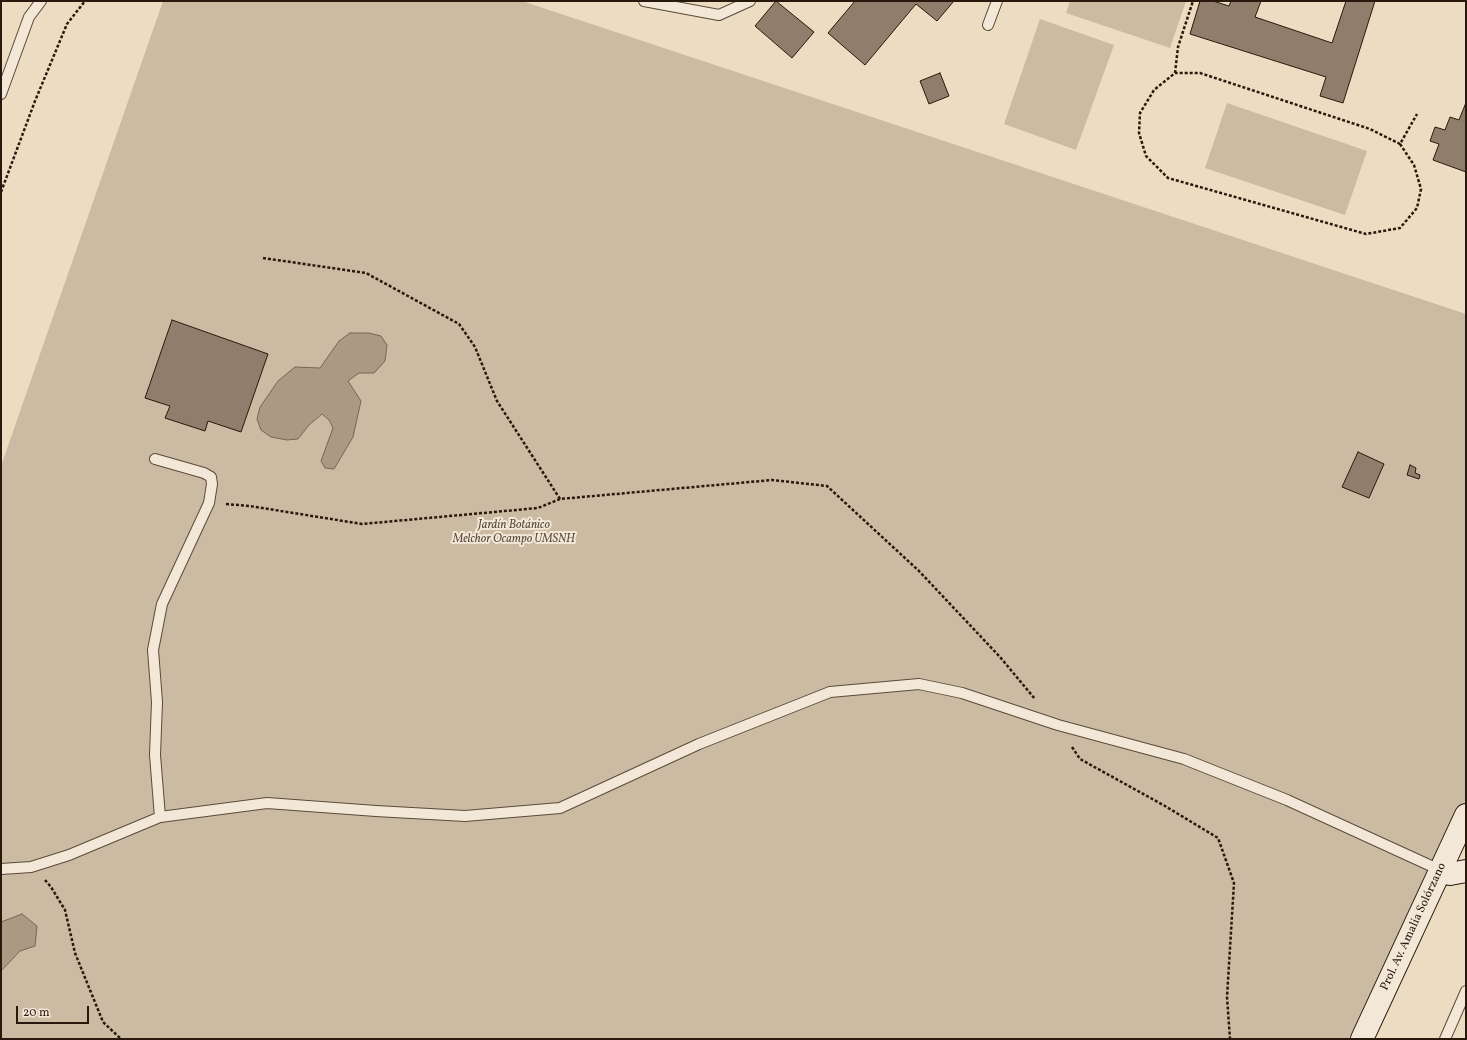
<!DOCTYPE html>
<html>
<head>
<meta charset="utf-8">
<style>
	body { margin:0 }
	#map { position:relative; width:1467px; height:1040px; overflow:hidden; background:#ecdcc1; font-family:Vollkorn,serif }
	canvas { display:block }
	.frame { position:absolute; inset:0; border:2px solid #29190d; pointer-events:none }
	.scale { position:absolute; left:16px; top:1006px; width:73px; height:18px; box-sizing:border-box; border:2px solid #29190d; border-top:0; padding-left:5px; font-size:12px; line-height:14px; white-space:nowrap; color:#29190d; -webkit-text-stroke:3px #f3e8d7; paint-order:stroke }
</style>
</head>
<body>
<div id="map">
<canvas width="1467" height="1040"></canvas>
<div class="frame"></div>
<div class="scale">20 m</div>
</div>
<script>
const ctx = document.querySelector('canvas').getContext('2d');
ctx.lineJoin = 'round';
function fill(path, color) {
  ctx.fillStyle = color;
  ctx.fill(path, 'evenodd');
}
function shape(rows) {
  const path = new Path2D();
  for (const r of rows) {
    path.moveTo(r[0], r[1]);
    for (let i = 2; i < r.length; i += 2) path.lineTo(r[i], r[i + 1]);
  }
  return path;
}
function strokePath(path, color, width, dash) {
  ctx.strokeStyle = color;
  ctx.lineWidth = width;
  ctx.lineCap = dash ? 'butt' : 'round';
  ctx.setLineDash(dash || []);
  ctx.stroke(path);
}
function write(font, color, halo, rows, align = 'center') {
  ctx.font = font + ' Vollkorn,serif';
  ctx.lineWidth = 4;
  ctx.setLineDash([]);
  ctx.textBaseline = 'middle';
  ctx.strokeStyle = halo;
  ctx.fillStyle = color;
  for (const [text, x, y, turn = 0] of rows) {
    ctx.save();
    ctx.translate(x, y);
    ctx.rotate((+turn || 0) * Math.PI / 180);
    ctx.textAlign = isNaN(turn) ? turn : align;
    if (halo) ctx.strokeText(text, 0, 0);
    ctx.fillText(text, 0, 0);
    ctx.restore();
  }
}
const green = shape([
	[163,1,522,1,1466,314,1466,808,1359,1039,1,1039,1,466],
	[1070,1,1186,1,1170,48,1066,13],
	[1040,19,1114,45,1076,150,1004,124],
	[1227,103,1367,151,1345,215,1205,168]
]);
const water = shape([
	[350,333,369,333,381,336,387,345,385,361,374,373,359,373,348,381,361,401,353,437,334,469,325,468,321,461,333,428,329,420,322,414,309,425,298,439,287,440,271,437,261,430,257,419,260,407,278,381,295,367,320,368,339,341,350,333],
	[22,914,37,926,35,946,20,951,1,971,1,922,22,914]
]);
const building = shape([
	[776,1,814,32,792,58,755,26,776,1],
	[855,1,954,1,937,21,916,4,865,65,828,33,855,1],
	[1200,1,1213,1,1229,6,1231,1,1261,1,1255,17,1332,43,1346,1,1375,1,1343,103,1320,96,1326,77,1190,34,1200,1],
	[940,73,949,96,929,104,920,81,940,73],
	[1465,105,1466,105,1466,172,1433,160,1439,144,1430,141,1435,127,1445,130,1450,117,1459,120,1465,105],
	[172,320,268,354,241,432,208,421,205,431,165,418,170,406,145,398,172,320],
	[1358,452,1384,464,1369,498,1342,487,1358,452],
	[1410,465,1416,468,1415,473,1420,475,1419,479,1407,475,1410,465]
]);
const path = shape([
	[1175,73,1178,47,1193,1],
	[1400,144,1414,165,1421,189,1417,208,1400,228,1366,234,1168,178,1146,156,1139,133,1140,113,1154,90,1175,73,1200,73,1370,129,1400,144,1417,114],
	[1,192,35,101,67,24,85,1],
	[263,258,366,273,459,324,475,347,497,401,560,499],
	[226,504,250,506,362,524,538,508,560,499,772,480,827,486,919,571,1000,657,1035,699],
	[1072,747,1080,759,1165,806,1218,838,1234,883,1227,997,1230,1039],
	[45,880,51,887,65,910,75,953,103,1022,121,1039]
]);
const lane = shape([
	[644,1,719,15,750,1],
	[988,25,997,1],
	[1,94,29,17,41,1],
	[155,459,204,473,211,477,212,484,209,503,162,604,153,650,157,702,155,755,160,817],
	[1,869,31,867,69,855,160,817,267,803,376,811,465,816,560,808,699,744,830,692,919,684,962,693,1058,725,1184,759,1287,800,1440,870],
	[1445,1039,1466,991]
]);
const secondary = shape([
	[1450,874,1466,871],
	[1362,1039,1466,815]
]);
const parkNames = [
	["Jardín Botánico",514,526],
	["Melchor Ocampo UMSNH",514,540]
];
const streetNames = [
	["Prol. Av. Amalia Solórzano",1414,927,-65]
];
fill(green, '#cbbba2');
fill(water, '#aa9a84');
strokePath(water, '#766654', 1);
fill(building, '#8e7e6b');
strokePath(building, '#29190d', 1);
strokePath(lane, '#5a4a3a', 12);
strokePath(secondary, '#29190d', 24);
strokePath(path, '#29190d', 2.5, [3, 2]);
strokePath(lane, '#f3e8d7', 10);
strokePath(secondary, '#f3e8d7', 22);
write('italic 12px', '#5a4a3a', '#f3e8d7', parkNames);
write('12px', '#29190d', '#f3e8d7', streetNames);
</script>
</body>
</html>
